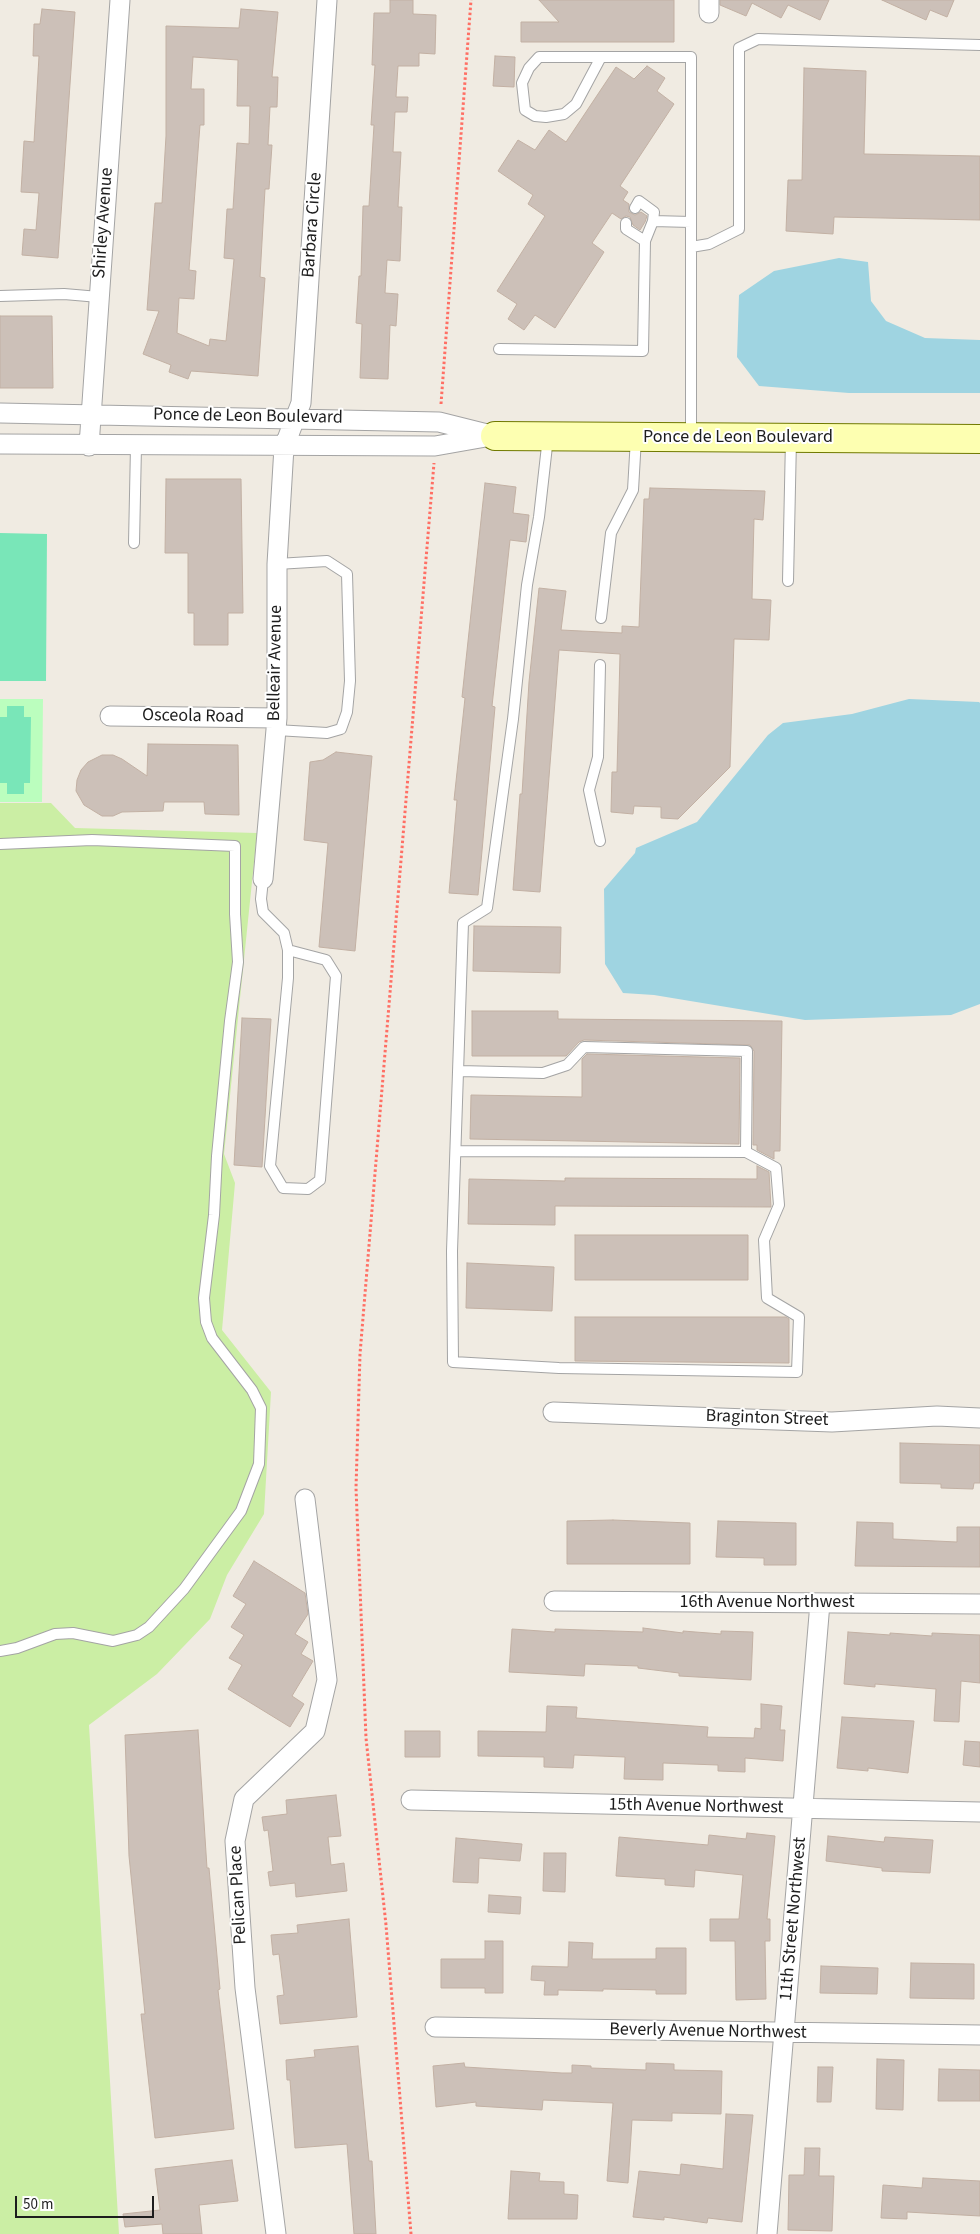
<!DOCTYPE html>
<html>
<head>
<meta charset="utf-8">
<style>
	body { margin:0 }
	#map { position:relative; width:980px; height:2234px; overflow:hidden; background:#f0ebe2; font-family:"Source Sans 3",sans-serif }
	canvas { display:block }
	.scale { position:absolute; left:15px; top:2196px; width:139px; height:22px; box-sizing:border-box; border:2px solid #1d1d1d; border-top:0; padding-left:6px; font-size:15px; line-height:18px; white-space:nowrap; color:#1d1d1d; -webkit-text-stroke:4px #fff; paint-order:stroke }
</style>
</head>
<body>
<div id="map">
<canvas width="980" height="2234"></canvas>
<div class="scale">50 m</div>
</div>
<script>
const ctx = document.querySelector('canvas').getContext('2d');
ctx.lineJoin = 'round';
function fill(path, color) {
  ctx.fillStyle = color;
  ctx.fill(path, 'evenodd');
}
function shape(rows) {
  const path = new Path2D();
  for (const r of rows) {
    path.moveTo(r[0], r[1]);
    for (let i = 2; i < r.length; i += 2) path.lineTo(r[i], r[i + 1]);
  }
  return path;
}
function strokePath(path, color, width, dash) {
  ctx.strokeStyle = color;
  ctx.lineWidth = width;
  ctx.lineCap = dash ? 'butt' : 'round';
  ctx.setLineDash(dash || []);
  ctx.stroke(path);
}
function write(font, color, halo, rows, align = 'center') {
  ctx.font = font + ' "Source Sans 3",sans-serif';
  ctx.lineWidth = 4;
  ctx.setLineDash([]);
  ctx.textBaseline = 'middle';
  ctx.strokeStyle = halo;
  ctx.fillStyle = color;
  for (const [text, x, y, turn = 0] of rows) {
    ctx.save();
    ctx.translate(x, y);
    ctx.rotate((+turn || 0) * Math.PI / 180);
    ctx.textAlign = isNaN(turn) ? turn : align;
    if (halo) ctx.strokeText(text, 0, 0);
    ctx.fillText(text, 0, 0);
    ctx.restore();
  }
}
const grass = shape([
	[0,803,51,803,75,828,257,833,224,1154,235,1183,222,1330,271,1392,264,1514,227,1575,210,1619,157,1674,89,1725,119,2234,0,2234]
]);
const park = shape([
	[0,699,43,699,42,802,0,802]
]);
const pitch = shape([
	[0,533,47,534,46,681,0,681],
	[7,706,24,706,24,717,31,717,30,783,24,783,24,794,7,794,7,783,0,783,0,717,7,717]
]);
const water = shape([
	[839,258,868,262,871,301,886,321,925,338,980,340,980,393,849,393,759,386,737,357,739,295,774,271],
	[909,699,979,702,980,703,980,1004,951,1015,805,1020,654,995,623,993,605,964,604,889,635,853,636,848,697,822,768,735,783,723,852,714]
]);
const building = shape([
	[390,0,413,0,413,14,436,15,435,54,419,53,419,66,398,66,396,97,408,97,407,112,395,112,393,152,401,152,398,207,402,207,400,261,387,260,385,293,398,294,396,326,390,325,388,379,360,378,362,324,356,323,359,276,361,276,363,206,369,206,374,125,371,125,375,65,372,65,374,13,390,13,390,0],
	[539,0,674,0,674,42,521,42,521,22,559,22,539,0],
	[720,0,829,0,820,20,788,5,781,18,752,3,746,16,720,5,720,0],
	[882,0,954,0,947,17,930,10,926,20,882,0],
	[42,9,75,12,58,258,22,255,24,229,36,230,39,193,21,192,24,141,34,142,39,56,33,56,34,24,40,24,42,9],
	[241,9,278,12,272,77,278,77,277,107,270,107,268,145,272,145,269,189,265,189,260,277,265,278,258,376,191,371,188,379,169,372,171,365,143,354,159,311,147,310,155,203,162,203,166,136,166,26,239,28,241,9],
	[193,57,238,60,237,106,250,106,249,144,237,143,233,209,227,209,224,258,234,259,226,341,210,339,209,346,177,333,179,298,194,299,196,271,189,270,200,125,204,125,204,89,191,89,193,57],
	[495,56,515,57,514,87,493,86,495,56],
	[647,66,665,78,657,91,674,104,620,186,628,192,623,200,629,204,629,212,635,215,641,212,647,216,645,222,640,230,633,225,630,217,626,216,621,219,612,213,592,243,604,252,555,328,535,315,524,330,508,319,517,304,497,291,545,216,528,204,533,195,498,171,518,140,535,150,549,130,566,142,616,67,634,79,647,66],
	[804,68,866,71,864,154,980,156,980,220,834,217,833,234,786,231,788,180,802,180,804,68],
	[0,316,52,316,53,388,0,388,0,316],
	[166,479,241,479,243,613,228,613,228,645,194,645,194,613,188,613,188,553,165,553,166,479],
	[485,483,516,487,513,513,529,515,526,542,510,540,492,706,495,707,478,895,449,893,457,800,454,800,465,698,462,697,485,483],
	[650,488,765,491,763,520,754,519,752,599,771,600,769,640,734,639,730,767,678,819,661,818,661,807,634,806,633,814,611,812,612,772,617,772,620,654,559,650,540,892,513,890,520,794,522,794,529,682,539,588,566,591,561,630,622,633,622,626,639,627,644,499,649,499,650,488],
	[148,744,238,745,239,815,205,814,204,802,164,802,163,811,122,812,113,816,102,816,84,805,76,791,77,780,81,770,88,762,102,755,113,755,122,759,147,776,148,744],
	[336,752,372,756,355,951,319,947,328,843,304,840,310,762,323,760,336,752],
	[474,926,561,927,560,973,473,971,474,926],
	[472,1011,558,1011,558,1019,782,1021,780,1151,774,1151,774,1159,757,1150,757,1145,753,1145,754,1051,750,1045,584,1040,579,1042,566,1056,472,1056,472,1011],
	[242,1018,271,1019,262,1167,234,1165,242,1018],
	[587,1054,740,1058,739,1144,470,1139,471,1095,582,1097,582,1059,587,1054],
	[757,1166,769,1172,771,1207,555,1206,555,1225,468,1224,469,1179,565,1181,565,1178,757,1179,757,1166],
	[575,1235,748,1235,748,1280,575,1280,575,1235],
	[467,1263,554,1267,552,1311,466,1308,467,1263],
	[575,1317,786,1317,789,1319,789,1363,575,1361,575,1317],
	[900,1443,980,1445,980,1483,974,1483,973,1489,941,1488,941,1484,900,1483,900,1443],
	[613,1520,690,1523,690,1564,567,1564,567,1521,613,1520],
	[718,1521,796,1523,796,1565,764,1565,764,1558,716,1557,718,1521],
	[857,1522,893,1523,893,1539,957,1542,957,1527,980,1527,980,1567,855,1566,857,1522],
	[254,1561,305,1593,308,1614,295,1634,308,1642,301,1654,313,1661,292,1696,304,1704,290,1727,228,1689,242,1665,229,1658,244,1635,231,1627,246,1604,233,1596,254,1561],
	[643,1628,683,1633,683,1631,721,1634,721,1631,753,1632,751,1680,679,1676,679,1673,638,1668,638,1666,585,1664,584,1676,509,1672,512,1629,555,1632,555,1629,643,1632,643,1628],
	[848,1632,890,1635,890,1633,932,1636,932,1633,980,1635,980,1683,961,1681,959,1722,934,1721,936,1689,875,1684,875,1687,844,1684,848,1632],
	[761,1704,782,1706,780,1730,785,1730,783,1761,745,1758,745,1772,718,1771,718,1765,663,1763,663,1780,624,1779,625,1757,574,1755,573,1768,544,1767,544,1757,478,1756,478,1731,546,1732,547,1706,577,1707,576,1718,708,1727,707,1737,754,1738,755,1728,761,1729,761,1704],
	[842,1717,914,1721,908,1773,868,1768,868,1771,837,1768,842,1717],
	[198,1730,207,1868,209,1868,220,1989,218,1990,234,2129,155,2138,141,2014,145,2014,129,1856,125,1735,198,1730],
	[405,1731,440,1731,440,1757,405,1757,405,1731],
	[965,1741,980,1742,980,1767,963,1765,965,1741],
	[336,1795,341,1836,328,1837,331,1865,344,1863,347,1891,296,1897,295,1883,270,1886,268,1872,273,1871,268,1830,264,1831,262,1817,287,1814,286,1800,336,1795],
	[747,1833,775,1836,767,1919,770,1919,770,1941,765,1941,766,1999,736,2000,735,1941,710,1941,710,1919,739,1919,743,1875,695,1870,694,1887,665,1885,665,1879,616,1876,619,1837,708,1845,709,1835,746,1839,747,1833],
	[828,1836,884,1842,885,1837,933,1840,930,1873,882,1871,882,1868,826,1861,828,1836],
	[456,1838,522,1844,520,1861,479,1858,478,1883,453,1882,456,1838],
	[544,1853,566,1853,565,1892,543,1891,544,1853],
	[489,1895,521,1897,520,1914,488,1912,489,1895],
	[349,1919,357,2017,280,2024,277,1996,284,1995,279,1954,273,1955,271,1935,298,1933,297,1925,349,1919],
	[485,1941,503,1941,503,1993,485,1993,485,1988,441,1988,441,1959,485,1959,485,1941],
	[569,1942,593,1943,592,1959,656,1959,656,1948,686,1948,686,1994,656,1994,656,1990,603,1989,603,1991,558,1990,558,1995,544,1995,545,1981,531,1980,532,1966,568,1967,569,1942],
	[911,1963,974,1964,974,1999,910,1998,911,1963],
	[821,1966,878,1968,877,1994,820,1993,821,1966],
	[358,2046,369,2161,372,2161,376,2234,354,2234,347,2144,295,2148,290,2080,287,2080,286,2060,315,2057,314,2050,358,2046],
	[877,2059,904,2060,903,2110,876,2109,877,2059],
	[464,2063,465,2067,562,2073,572,2073,572,2065,591,2066,591,2068,646,2070,646,2063,674,2064,674,2070,722,2071,721,2114,672,2113,672,2121,632,2120,628,2183,607,2181,613,2103,543,2100,542,2110,476,2106,476,2102,436,2107,433,2066,464,2063],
	[818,2067,833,2067,831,2102,817,2102,818,2067],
	[939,2069,980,2070,980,2101,938,2101,939,2069],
	[726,2114,753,2115,742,2222,708,2218,707,2223,664,2217,664,2220,633,2217,639,2171,680,2175,681,2164,723,2169,726,2114],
	[805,2148,820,2148,819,2176,834,2176,832,2231,788,2230,789,2175,804,2175,805,2148],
	[232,2160,238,2201,199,2205,202,2234,163,2234,162,2224,125,2227,123,2214,160,2210,155,2169,232,2160],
	[511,2171,540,2173,539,2181,564,2182,564,2194,578,2195,577,2219,508,2219,511,2171],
	[923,2178,980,2181,980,2216,907,2212,907,2219,881,2218,883,2185,922,2188,923,2178]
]);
const path = shape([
	[441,404,471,0],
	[411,2234,386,1925,366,1738,356,1488,360,1354,434,463]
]);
const lane = shape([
	[601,57,576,104,564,114,546,117,535,116,525,110,522,83,529,68,539,57,691,57,691,437],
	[635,208,639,201,654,212,653,221],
	[626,223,626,229,645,241],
	[691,247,709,244,739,229,739,48,758,39,980,45],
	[0,296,64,294,99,297],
	[499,349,643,351,645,241,653,221,691,222],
	[134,543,136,446],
	[788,581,791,439],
	[601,618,611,533,633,490,636,438],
	[276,730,327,733,341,729,347,712,350,681,347,574,327,561,277,564],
	[600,841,589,790,598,757,600,665],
	[0,844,92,840,235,846,235,914,238,962,230,1021,217,1156,214,1215,204,1298,206,1322,212,1338,252,1390,261,1408,259,1464,241,1511,184,1589,149,1627,137,1635,113,1641,73,1633,55,1634,17,1648,0,1651],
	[263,879,261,899,263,912,284,933,288,950,288,978,270,1166,283,1188,308,1189,320,1180,336,976,326,960,288,950],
	[459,1071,543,1073,567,1065,584,1047,747,1051,746,1152,776,1168,779,1205,764,1240,767,1298,799,1317,797,1372,559,1368,453,1362,452,1251,463,923,487,908,513,719,527,585,539,517,548,437],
	[457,1151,746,1152]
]);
const street = shape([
	[709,13,709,0],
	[0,413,439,422,495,436],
	[0,444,435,446,486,437],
	[89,446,120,0],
	[110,716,277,718],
	[263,879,277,718,277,564,284,447,301,403,327,0],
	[553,1412,832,1422,937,1416,980,1418],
	[554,1601,980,1604],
	[411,1800,980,1812],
	[435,2027,980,2035],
	[276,2234,245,1988,235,1841,244,1799,315,1731,327,1680,305,1499],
	[767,2234,820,1603]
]);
const secondary = shape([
	[495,436,980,439]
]);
const streetNames = [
	["Shirley Avenue",104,223,-86],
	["Barbara Circle",313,225,-86],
	["Ponce de Leon Boulevard",248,417,1],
	["Ponce de Leon Boulevard",738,438],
	["Belleair Avenue",276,663,-89],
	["Osceola Road",193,717,1],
	["Braginton Street",767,1419,2],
	["16th Avenue Northwest",767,1603],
	["15th Avenue Northwest",696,1807,1],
	["Pelican Place",239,1895,-93],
	["11th Street Northwest",794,1919,-85],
	["Beverly Avenue Northwest",708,2032,1]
];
fill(grass, '#cbeea4');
fill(park, '#bbfebe');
fill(pitch, '#79e6b8');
fill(water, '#9fd4e1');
fill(building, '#ccc0b8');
strokePath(building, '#c2b0a3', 1);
strokePath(lane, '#a4a4a4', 12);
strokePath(street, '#a4a4a4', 21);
strokePath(secondary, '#707900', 30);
strokePath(path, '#ff6f64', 3, [2.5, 2.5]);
strokePath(lane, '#fff', 10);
strokePath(street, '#fff', 19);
strokePath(secondary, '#fdffb1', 28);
write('18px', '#1d1d1d', '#fff', streetNames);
</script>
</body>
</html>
